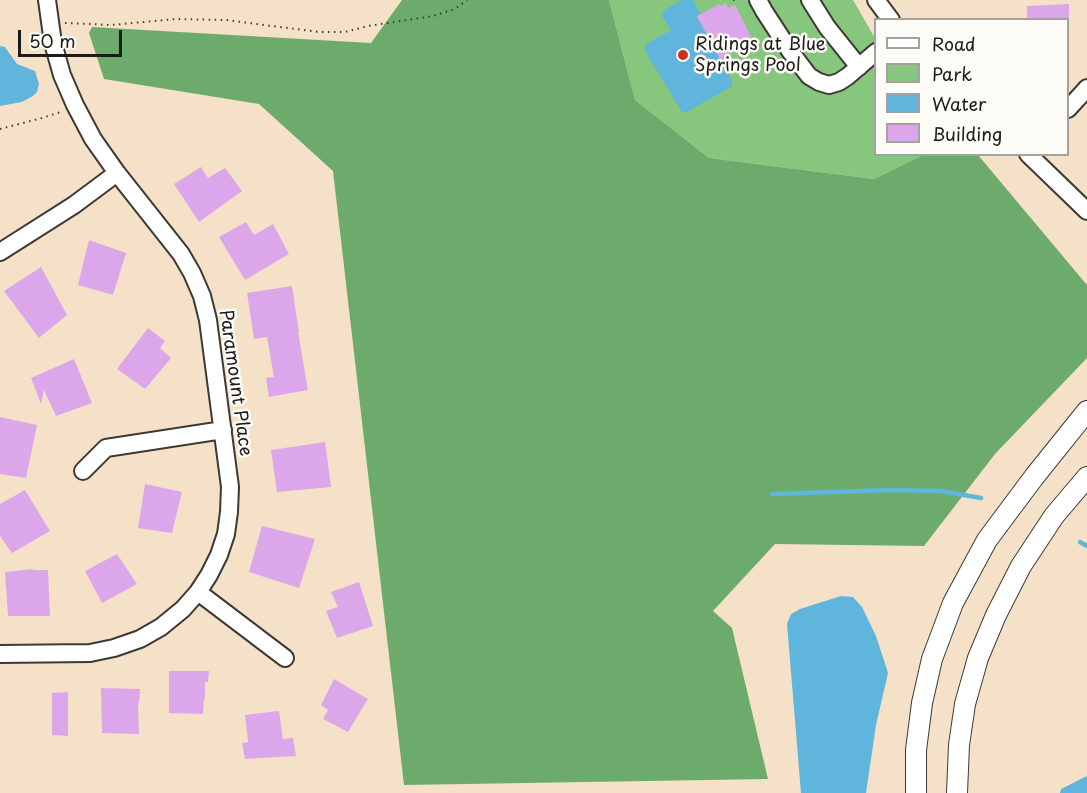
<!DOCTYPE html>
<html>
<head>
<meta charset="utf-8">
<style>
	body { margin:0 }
	#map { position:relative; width:1087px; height:793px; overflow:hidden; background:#f5e1c7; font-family:"Playpen Sans",sans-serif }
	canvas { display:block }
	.legend { position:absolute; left:874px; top:18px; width:195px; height:138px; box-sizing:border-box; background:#fdfcf7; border:2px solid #a3a29f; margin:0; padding:8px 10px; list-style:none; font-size:18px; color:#1c1c1c }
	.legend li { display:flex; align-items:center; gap:12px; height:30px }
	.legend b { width:30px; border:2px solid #a3a29f }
	.scale { position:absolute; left:18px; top:30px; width:104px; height:27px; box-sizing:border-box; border:3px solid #1c1c1c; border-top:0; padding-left:8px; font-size:18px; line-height:21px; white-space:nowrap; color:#1c1c1c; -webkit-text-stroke:4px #fdfcf7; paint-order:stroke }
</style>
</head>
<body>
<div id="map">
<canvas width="1087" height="793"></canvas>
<ul class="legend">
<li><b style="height:8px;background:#fff"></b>Road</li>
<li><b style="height:16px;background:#87c67d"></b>Park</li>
<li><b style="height:16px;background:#5fb5dc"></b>Water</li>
<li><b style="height:16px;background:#dca7ea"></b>Building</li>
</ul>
<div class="scale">50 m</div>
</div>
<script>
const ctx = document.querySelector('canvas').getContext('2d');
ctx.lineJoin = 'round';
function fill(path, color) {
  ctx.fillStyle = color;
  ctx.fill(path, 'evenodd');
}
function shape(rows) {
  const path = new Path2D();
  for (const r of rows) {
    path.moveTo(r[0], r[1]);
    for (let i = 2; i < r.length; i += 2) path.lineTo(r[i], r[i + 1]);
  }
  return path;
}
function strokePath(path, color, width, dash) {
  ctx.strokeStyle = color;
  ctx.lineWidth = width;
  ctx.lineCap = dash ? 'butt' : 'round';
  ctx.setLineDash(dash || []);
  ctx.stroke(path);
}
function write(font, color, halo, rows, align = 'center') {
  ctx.font = font + ' "Playpen Sans",sans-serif';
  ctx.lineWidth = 5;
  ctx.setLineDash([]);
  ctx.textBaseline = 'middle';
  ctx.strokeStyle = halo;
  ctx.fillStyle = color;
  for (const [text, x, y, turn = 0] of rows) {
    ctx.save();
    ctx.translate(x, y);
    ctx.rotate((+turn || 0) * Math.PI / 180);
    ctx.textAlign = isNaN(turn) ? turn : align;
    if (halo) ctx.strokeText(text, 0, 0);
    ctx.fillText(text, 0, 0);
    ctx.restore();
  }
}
const green = shape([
	[609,0,853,0,875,38,876,154,923,155,874,179,709,158,635,100]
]);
const forest = shape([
	[402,0,609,0,635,100,709,158,874,179,923,155,978,155,1087,285,1087,358,995,454,924,546,775,544,713,611,732,628,768,779,404,785,333,171,259,104,104,79,89,33,92,27,371,43]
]);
const water = shape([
	[681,0,693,0,700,14,697,17,732,80,732,86,687,112,682,112,645,51,645,45,671,30,662,16,663,11],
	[0,46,5,47,17,64,35,71,39,84,37,92,33,96,22,102,0,106],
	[841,596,853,597,862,607,876,636,888,673,876,725,866,793,801,793,787,624,791,614,800,609],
	[1087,776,1087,793,1060,793,1061,789]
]);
const stream = shape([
	[772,494,893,490,941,491,981,498],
	[1080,542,1087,546]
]);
const building = shape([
	[726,3,728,8,735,5,751,37,748,39,749,40,747,42,749,46,736,53,734,51,720,59,697,16,719,4,720,6],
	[1069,4,1069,20,1027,20,1027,6],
	[201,167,208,178,225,168,242,191,199,222,174,184],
	[246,222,254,235,273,224,289,254,245,280,219,237],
	[89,240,126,253,113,295,78,285],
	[41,267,67,315,39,338,4,291],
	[292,286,299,332,298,332,308,390,269,397,266,378,274,377,267,337,254,339,247,293],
	[148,328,165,341,160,348,171,358,145,389,117,369],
	[74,359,92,403,56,416,44,390,41,404,31,378],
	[0,417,37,425,26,478,0,474],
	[325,442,331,487,277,492,271,450],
	[145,484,182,492,172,533,138,528],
	[25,490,50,531,12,553,0,536,0,504],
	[262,526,315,539,299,588,249,572],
	[117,554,137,584,102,603,85,571],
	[33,569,33,570,48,570,50,616,8,616,5,572],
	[359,582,373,626,337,638,326,611,338,607,331,592],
	[169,671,209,671,208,682,205,682,205,699,204,699,203,714,169,713],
	[334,679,368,699,348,732,323,719,328,710,321,705],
	[101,688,140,689,139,703,138,703,139,734,102,733],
	[68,692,68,736,52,735,52,693],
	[279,711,283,739,293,738,296,756,245,759,242,743,248,742,245,715]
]);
const path = shape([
	[733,0,736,0],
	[65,23,111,25,176,19,226,20,319,32,345,32,368,26,433,16,455,9,467,0],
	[0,129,42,118,61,112]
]);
const minor = shape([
	[758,0,764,11,790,51,809,76,819,82,829,85,839,82,848,76,876,52],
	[810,0,827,27,859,67],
	[876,0,891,20],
	[1068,109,1087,88],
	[1028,154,1087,211],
	[0,252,74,205,117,173],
	[83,471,106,448,223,430],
	[198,592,285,658],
	[0,654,90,653,114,648,140,639,161,627,183,609,198,592,209,575,219,555,226,534,229,512,230,487,208,320,202,296,192,273,181,254,117,173,93,139,75,105,62,75,53,43,47,0]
]);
const major = shape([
	[916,793,916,750,922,703,932,659,953,603,987,540,1034,477,1087,411],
	[957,793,959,745,965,704,978,658,996,615,1021,566,1054,516,1087,477]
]);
const markers = [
	[683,55,6,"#c8321e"]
];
const poiNames = [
	["Ridings at Blue",695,45],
	["Springs Pool",695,66]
];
const streetNames = [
	["Paramount Place",235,383,82]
];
fill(green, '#87c67d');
fill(forest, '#6dab6c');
fill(water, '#5fb5dc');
strokePath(stream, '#5fb5dc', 4.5);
fill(building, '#dca7ea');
strokePath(minor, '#3d3a36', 20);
strokePath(major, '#3d3a36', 22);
strokePath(path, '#3d3a36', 2, [1.5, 4.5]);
strokePath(minor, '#fff', 16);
strokePath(major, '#fff', 20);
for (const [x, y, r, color] of markers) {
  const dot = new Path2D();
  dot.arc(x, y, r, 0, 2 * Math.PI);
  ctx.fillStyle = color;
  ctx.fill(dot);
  strokePath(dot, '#fdfcf7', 2);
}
write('18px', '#1c1c1c', '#fdfcf7', poiNames, 'left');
write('18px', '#1c1c1c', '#fdfcf7', streetNames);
</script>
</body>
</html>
